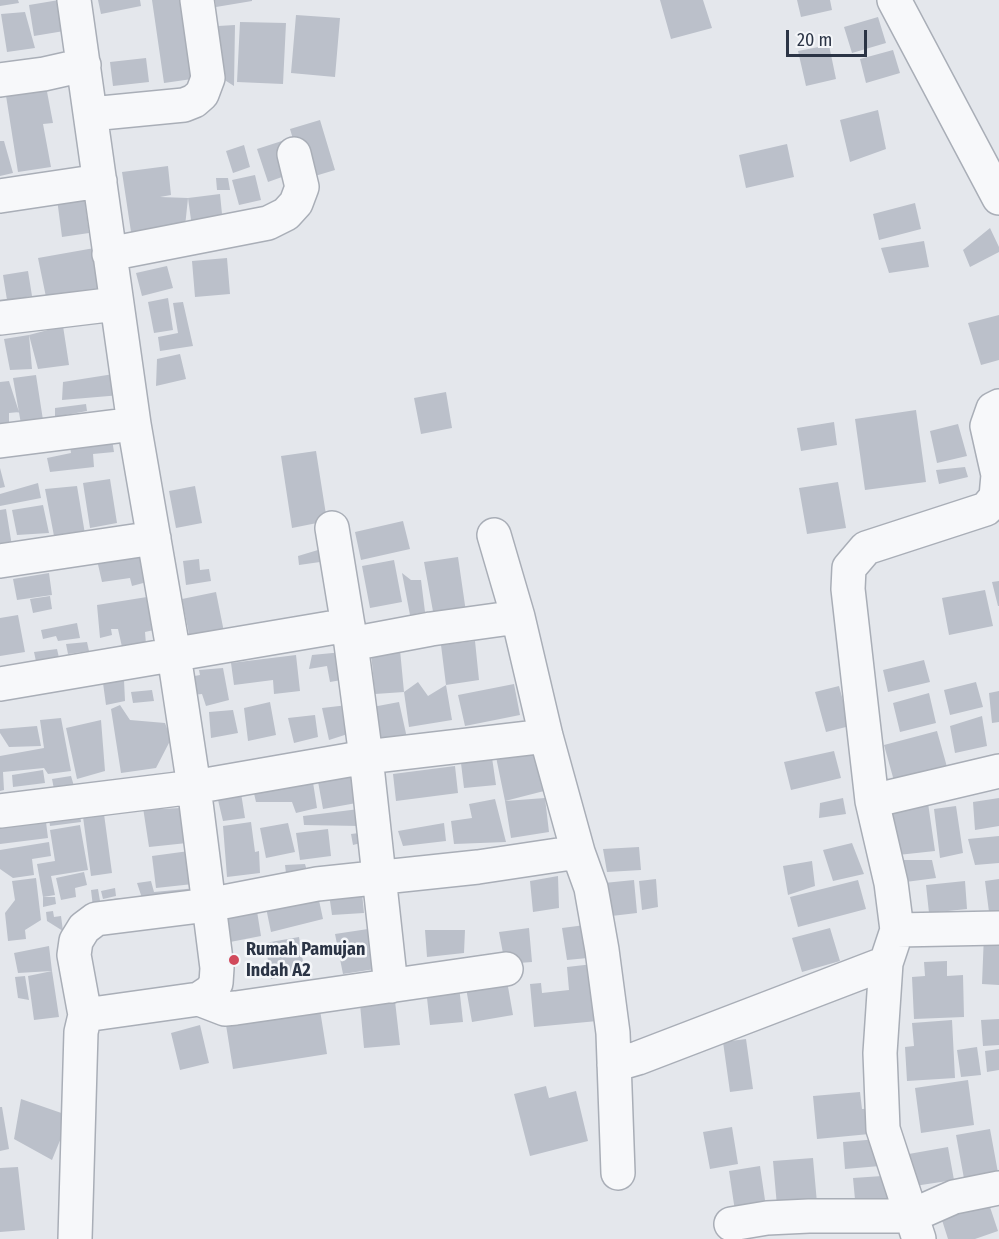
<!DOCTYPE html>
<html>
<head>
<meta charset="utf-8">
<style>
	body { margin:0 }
	#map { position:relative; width:999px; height:1239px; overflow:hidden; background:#e4e7ec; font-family:"Fira Sans Condensed",sans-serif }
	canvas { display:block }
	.scale { position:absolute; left:786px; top:30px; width:81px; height:27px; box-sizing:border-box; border:3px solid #2b3445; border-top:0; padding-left:8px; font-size:18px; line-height:21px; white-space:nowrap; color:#2b3445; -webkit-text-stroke:4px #f4f6f9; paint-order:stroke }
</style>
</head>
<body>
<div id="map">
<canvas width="999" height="1239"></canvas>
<div class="scale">20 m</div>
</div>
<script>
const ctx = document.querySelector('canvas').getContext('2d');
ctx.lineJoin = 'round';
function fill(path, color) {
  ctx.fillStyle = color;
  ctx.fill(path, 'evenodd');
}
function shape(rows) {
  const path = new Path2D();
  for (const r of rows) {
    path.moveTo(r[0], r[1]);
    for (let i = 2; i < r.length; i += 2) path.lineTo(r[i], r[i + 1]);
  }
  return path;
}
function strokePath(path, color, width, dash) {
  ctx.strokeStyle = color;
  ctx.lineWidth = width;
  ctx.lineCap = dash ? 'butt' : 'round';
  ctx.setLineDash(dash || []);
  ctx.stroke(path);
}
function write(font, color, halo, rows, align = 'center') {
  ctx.font = font + ' "Fira Sans Condensed",sans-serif';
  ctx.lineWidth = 5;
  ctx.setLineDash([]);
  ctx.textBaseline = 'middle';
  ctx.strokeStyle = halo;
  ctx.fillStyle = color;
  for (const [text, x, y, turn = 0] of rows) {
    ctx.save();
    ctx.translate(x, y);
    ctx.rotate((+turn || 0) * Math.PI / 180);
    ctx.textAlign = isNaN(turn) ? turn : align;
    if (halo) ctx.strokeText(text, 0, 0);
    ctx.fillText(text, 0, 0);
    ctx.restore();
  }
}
const building = shape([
	[0,0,18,0,19,3,0,6],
	[59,0,64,31,34,36,29,5],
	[98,0,140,0,141,6,101,14],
	[152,0,188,0,199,78,164,83],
	[215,0,252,0,252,1,216,7],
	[660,0,703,0,712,28,671,39],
	[797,0,830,0,832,10,801,17],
	[25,12,35,48,7,52,1,14],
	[296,15,340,18,335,77,291,73],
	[878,17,886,43,852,53,844,27],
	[240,22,286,23,283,84,237,82],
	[235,25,234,86,223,79,218,26],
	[829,45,836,79,806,86,798,51],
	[893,50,900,73,866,83,860,59],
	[146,58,149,82,113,86,110,62],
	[44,76,53,123,43,124,51,167,18,172,4,83],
	[878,110,886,149,850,162,840,120],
	[320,120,335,170,305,179,290,129],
	[285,140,296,172,268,182,257,149],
	[0,141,4,141,13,173,0,176],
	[787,144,794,177,746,188,739,155],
	[244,145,250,167,233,173,226,151],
	[168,166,171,195,160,197,188,198,184,236,133,245,122,172],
	[255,175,261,200,239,205,232,180],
	[216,178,228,178,230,190,217,190],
	[220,194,223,224,192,227,188,198],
	[84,196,89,233,62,237,57,199],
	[915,203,921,229,879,240,873,214],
	[990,228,999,247,999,252,970,267,963,250],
	[924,241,929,267,889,273,881,248],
	[100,247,108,288,46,297,38,258],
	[227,258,230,294,195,297,192,261],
	[167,266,173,288,142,296,136,273],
	[28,271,32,296,7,300,3,275],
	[168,298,173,330,154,333,148,302],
	[183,302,193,346,160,351,158,337,178,333,173,303],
	[999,315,999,360,981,365,968,323],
	[63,326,69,365,38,369,29,335],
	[29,335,32,369,10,370,4,339],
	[180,354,186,379,156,386,157,359],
	[120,373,121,395,62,400,63,382],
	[36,375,43,420,21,424,13,378],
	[9,381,19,412,9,413,9,424,0,425,0,382],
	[446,392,452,428,421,434,414,398],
	[86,404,87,411,55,417,55,408],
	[916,410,926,482,865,490,855,419],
	[834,422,837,445,801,451,797,428],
	[958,424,967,456,937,463,930,431],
	[111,433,114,452,93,454,94,467,50,472,47,458,71,453,69,440],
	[316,451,327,521,292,528,281,456],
	[965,467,968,477,939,484,936,470],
	[0,468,5,487,0,488],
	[110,479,117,523,90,528,83,483],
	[838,482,846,528,807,534,799,488],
	[38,483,41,498,0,506,0,494],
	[77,486,85,534,54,536,45,489],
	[195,486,202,523,176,528,169,491],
	[43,505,49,533,17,535,12,510],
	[6,509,12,546,0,548,0,510],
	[403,521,410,549,361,560,355,532],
	[330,535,334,560,299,565,298,556,318,550,317,538],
	[145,555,147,582,132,586,130,578,102,582,97,560],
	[458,557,466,612,434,617,424,562],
	[199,559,200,570,209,569,211,581,186,585,183,561],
	[394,560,402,602,370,608,362,566],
	[49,573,52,595,17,600,13,579],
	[402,573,411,580,421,580,425,612,410,615],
	[999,581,999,606,998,606,992,582],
	[985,590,993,626,949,635,942,598],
	[216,592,224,632,190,639,182,599],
	[50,596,52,609,33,613,30,599],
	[147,597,154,630,145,632,146,644,122,647,118,629,111,629,112,635,100,638,97,605],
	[18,615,25,652,0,656,0,618],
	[77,623,80,638,58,641,56,636,43,639,41,630],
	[475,641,479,680,446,685,441,645],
	[87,642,89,651,68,654,66,644],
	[57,649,60,662,37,666,34,652],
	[400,650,404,692,375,694,371,653],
	[343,652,347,679,330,682,327,666,309,669,312,655],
	[296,655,300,691,274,694,273,680,234,685,231,663],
	[924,660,930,682,888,692,883,670],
	[223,668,229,700,206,706,202,694,192,695,189,677,200,675,199,670],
	[124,680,125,701,106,705,103,683],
	[418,682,428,696,446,685,452,720,409,727,404,692],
	[976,682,983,707,950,715,944,690],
	[514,684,520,715,465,726,458,695],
	[839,686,850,726,826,732,815,692],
	[152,690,154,701,133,703,131,692],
	[999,691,999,722,992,723,989,693],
	[929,693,936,723,900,732,893,703],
	[270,702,276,735,248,741,244,708],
	[399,702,407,738,382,741,367,708],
	[120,705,130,720,165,723,171,739,156,768,121,773,111,709],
	[348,705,354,732,329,740,322,708],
	[233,710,238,733,211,738,209,712],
	[315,715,318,737,294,743,288,718],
	[982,716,987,746,955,753,950,726],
	[61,718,71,771,48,774,44,768,3,772,4,790,0,791,0,756,44,748,40,720],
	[101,720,105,771,77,779,66,728],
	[37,726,41,746,9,747,0,733,0,729],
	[937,731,947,767,894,781,884,745],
	[538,750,548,790,505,801,496,757],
	[491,751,496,785,464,788,460,755],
	[834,751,841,778,791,790,784,762],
	[455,766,458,793,396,801,393,774],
	[356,769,362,802,323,809,317,776],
	[43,770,45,783,13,787,12,775],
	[71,776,74,786,54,789,52,779],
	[312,776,317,808,296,813,292,802,256,802,252,785],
	[241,793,245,818,223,821,218,800],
	[545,798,549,832,511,838,505,801],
	[843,798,846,814,819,818,820,803],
	[999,798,999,826,975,830,973,802],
	[495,799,506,842,454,844,451,821,472,818,469,804],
	[159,800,160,809,181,808,187,843,149,847,142,801],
	[928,803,935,851,898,855,891,807],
	[956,806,963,853,940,858,934,809],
	[79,808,81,822,50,826,48,811],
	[359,809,360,826,304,825,303,816],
	[45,814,48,838,0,844,0,820],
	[104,814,112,873,91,876,83,817],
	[251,822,255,852,259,851,260,873,227,877,223,826],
	[288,823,295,852,266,858,260,828],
	[444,823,446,841,403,846,398,831],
	[80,825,88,870,51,876,55,895,43,897,37,864,55,861,50,830],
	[328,829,331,856,300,860,296,833],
	[367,832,369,841,353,845,351,834],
	[999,836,999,863,975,865,968,839],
	[49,842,51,856,32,859,34,875,13,878,0,869,0,850],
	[852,843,864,874,833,881,823,850],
	[639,847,641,870,607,872,603,849],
	[189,851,193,884,156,888,152,856],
	[896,860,932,860,936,878,898,883],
	[812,861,815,886,788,895,783,866],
	[305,864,307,871,286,873,285,865],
	[84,872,87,885,75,888,76,897,61,900,56,878],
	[558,876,559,908,533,912,530,881],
	[36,878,41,920,25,930,26,939,8,941,5,913,15,900,12,881],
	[656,879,658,907,642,910,639,881],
	[999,879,999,911,989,912,985,881],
	[634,880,637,913,603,917,604,883],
	[858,880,866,909,798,927,790,897],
	[151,881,154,892,197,888,198,894,144,904,137,883],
	[965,881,967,909,929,913,926,885],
	[115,888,116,896,103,899,101,891],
	[98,889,100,901,120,898,121,903,93,907,91,890],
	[317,891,323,919,271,932,265,903],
	[362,893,364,913,332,915,329,894],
	[43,897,55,897,56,904,43,907],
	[256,905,261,936,230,942,224,910],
	[53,911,54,917,61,916,63,931,47,921,46,912],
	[593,924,598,957,567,960,562,928],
	[529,928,532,962,505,964,499,932],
	[830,928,840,961,802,972,792,938],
	[368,929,375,969,343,974,335,934],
	[425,930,465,930,464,953,427,957],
	[984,934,999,935,999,985,982,984],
	[299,937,305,974,271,979,265,943],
	[49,946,52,971,18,973,14,953],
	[947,961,947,976,963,975,964,1017,914,1019,912,977,925,976,924,962],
	[602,963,608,1020,534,1027,530,984,541,983,542,993,569,990,567,967],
	[52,971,59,1017,34,1020,28,976],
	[25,976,29,1000,18,998,15,977],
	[507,981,513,1015,472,1022,466,988],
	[459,986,463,1022,430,1025,426,989],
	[395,1001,400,1045,364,1048,360,1004],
	[320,1010,327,1054,233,1069,226,1025],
	[999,1019,999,1045,983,1046,981,1020],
	[952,1020,955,1078,907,1081,905,1047,914,1046,912,1023],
	[200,1025,209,1063,180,1070,171,1033],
	[746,1039,753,1089,730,1092,723,1042],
	[977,1047,981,1075,961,1077,957,1050],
	[999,1049,999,1070,987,1072,985,1051],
	[968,1080,974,1125,921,1133,915,1088],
	[546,1086,549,1098,576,1091,588,1141,530,1156,514,1094],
	[860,1092,862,1109,878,1108,880,1133,817,1139,813,1096],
	[21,1099,70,1116,52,1160,14,1139],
	[0,1107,2,1107,9,1149,0,1151],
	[732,1127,738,1164,710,1169,703,1132],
	[990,1129,999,1178,965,1184,956,1135],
	[878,1139,880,1166,845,1169,843,1142],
	[948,1147,954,1180,908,1187,903,1155],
	[813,1158,817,1203,777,1206,773,1161],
	[760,1166,766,1207,735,1211,729,1171],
	[18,1167,25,1230,0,1232,0,1168],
	[897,1175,900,1206,856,1210,853,1178],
	[988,1201,998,1231,975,1239,948,1239,941,1217]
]);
const minor = shape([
	[74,0,134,424,174,655,194,787,217,968,216,983,211,991,199,999,85,1015,81,1032,75,1239],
	[894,0,999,198],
	[0,80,44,74,84,65],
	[91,114,184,105,194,101,202,94,208,78,197,0],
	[0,196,100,181],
	[109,254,268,223,286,214,296,203,302,187,294,154],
	[0,318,116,304],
	[0,441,134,424],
	[332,528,351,644,366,757,391,986],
	[494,535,518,617],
	[0,561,154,538],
	[0,684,348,625],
	[872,801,848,589,849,568,866,548,986,509,996,497,998,475,987,426,993,409,999,406],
	[0,811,194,787,366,757,546,736],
	[578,852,591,888,602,950,613,1033,618,1173],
	[897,930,999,928],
	[199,999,225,1009,236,1008,506,969],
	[85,1015,74,955,76,941,84,928,96,919,208,905,317,884,478,867,578,852,546,736,518,617,431,629,351,644],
	[614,1065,638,1058,886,963],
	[731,1224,767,1218,809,1216,911,1216,954,1197,999,1188],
	[919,1239,883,1129,880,1053,886,963,897,930,891,883,872,801,999,771]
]);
const markers = [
	[234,960,6,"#d1495b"]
];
const poiNames = [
	["Rumah Pamujan",246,950],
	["Indah A2",246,971]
];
fill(building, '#bbc0ca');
strokePath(minor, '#a9aeb7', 36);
strokePath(minor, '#f7f8fa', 33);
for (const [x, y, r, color] of markers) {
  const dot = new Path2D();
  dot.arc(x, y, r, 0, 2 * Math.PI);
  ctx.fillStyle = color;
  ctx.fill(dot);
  strokePath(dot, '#f4f6f9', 2);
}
write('bold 18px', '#2b3445', '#f4f6f9', poiNames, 'left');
</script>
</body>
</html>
